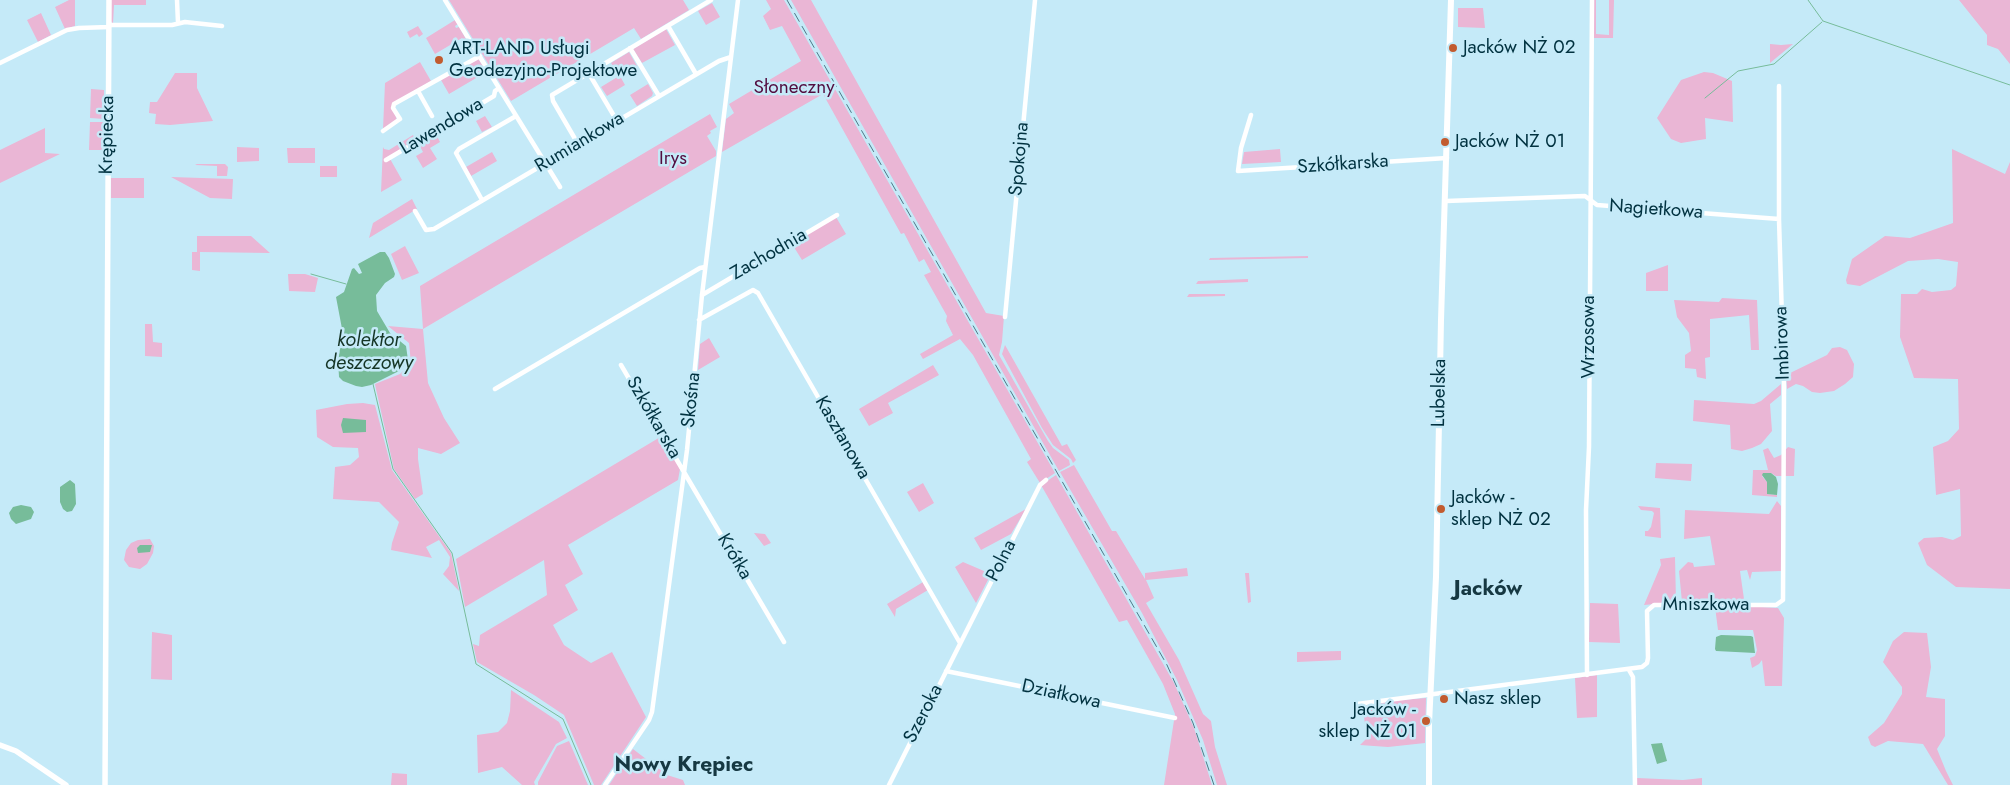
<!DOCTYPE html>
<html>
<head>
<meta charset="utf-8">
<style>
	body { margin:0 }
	canvas { display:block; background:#c5eaf8 }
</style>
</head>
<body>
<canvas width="2010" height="785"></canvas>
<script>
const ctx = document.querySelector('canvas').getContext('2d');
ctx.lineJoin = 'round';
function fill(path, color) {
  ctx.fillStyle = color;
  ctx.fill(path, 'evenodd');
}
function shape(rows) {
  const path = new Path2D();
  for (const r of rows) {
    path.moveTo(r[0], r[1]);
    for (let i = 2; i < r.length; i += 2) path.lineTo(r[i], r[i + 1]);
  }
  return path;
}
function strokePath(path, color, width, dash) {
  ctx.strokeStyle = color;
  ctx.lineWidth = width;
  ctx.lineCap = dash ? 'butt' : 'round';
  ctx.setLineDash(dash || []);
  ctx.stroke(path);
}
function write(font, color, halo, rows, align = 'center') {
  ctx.font = font + ' Jost,sans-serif';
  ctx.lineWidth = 5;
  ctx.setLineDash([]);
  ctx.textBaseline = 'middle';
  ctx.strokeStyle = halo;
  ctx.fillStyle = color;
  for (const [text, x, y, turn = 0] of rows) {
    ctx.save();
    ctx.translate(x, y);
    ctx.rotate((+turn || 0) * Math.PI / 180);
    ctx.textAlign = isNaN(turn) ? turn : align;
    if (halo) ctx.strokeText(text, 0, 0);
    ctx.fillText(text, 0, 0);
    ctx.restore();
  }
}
const green = shape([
	[69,0,75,0,75,26,65,29,55,7],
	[111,0,146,0,146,5,114,5,113,24,111,21],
	[449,0,683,0,689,10,641,39,634,28,511,101],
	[766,0,784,0,1055,473,1040,483,1027,462,1031,459,973,355,960,339,923,359,920,354,953,335,946,321,947,316,924,275,931,272,924,259,919,262,904,233,901,234,823,94,722,152,726,119,734,113,729,104,801,61,782,26,770,30,763,16,771,9],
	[791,0,811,0,986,313,1004,316,1002,342,999,355,1048,441,1053,448,1069,460,1070,465,1059,471],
	[1593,0,1596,0,1596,34,1609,35,1609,0,1614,0,1613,38,1593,38],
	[1959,0,2010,0,2010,64,1998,49,1987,45,1987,35],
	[712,3,720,17,706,25,698,11],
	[1458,8,1483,8,1485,28,1458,27],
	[41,13,51,35,38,42,27,20],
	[455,20,458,24,455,26,456,28,459,27,469,44,467,45,462,38,435,54,426,38],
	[418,26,423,34,419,37,417,34,410,38,407,32],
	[666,29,675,45,642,63,633,49],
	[1770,44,1781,45,1793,44,1770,63],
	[629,52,637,66,620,76,625,85,607,96,601,87,619,76,611,63],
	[478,58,489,76,486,78,483,74,449,94,441,80],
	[420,62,431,81,392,105,397,120,383,129,385,83],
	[1704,72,1713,73,1732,81,1733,122,1705,118,1706,139,1681,143,1671,139,1657,118,1681,80],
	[175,73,197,73,197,88,213,121,170,125,155,124,156,114,149,113,150,102,157,102],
	[648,84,653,93,652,96,637,106,630,95],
	[91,89,104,90,104,119,90,118],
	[710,114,717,127,710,131,711,133,707,136,716,151,716,156,423,329,428,383,444,418,460,443,441,454,418,448,418,459,423,494,415,499,394,469,376,389,375,384,400,374,411,363,409,343,388,326,423,329,420,286],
	[485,116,492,127,482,132,476,121],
	[90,122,103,122,103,150,89,150],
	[45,128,45,153,60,154,0,183,0,150],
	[435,132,440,142,430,148,437,159,423,168,416,156,423,152,418,143],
	[413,135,417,141,389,157,402,180,381,192,383,147,384,149,389,150],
	[237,147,259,148,259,161,237,162],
	[287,148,315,148,315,163,288,163],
	[1280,149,1281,162,1242,164,1244,152],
	[1952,149,2005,174,2010,162,2010,589,1956,587,1927,565,1918,543,1924,538,1942,537,1953,540,1961,536,1960,489,1936,495,1933,447,1948,441,1959,429,1958,379,1914,378,1900,337,1901,294,1917,294,1922,289,1932,292,1951,290,1956,286,1958,262,1938,259,1908,261,1860,286,1847,284,1846,280,1852,259,1885,236,1910,238,1953,223],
	[492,152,497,161,471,176,466,167],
	[197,164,225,164,228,167,227,176,217,176,217,166,195,165],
	[320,166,337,166,337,177,320,177],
	[171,177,233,179,232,199,210,198],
	[111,178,144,178,144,198,111,198],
	[412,199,417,209,369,238,373,223],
	[836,217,846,234,802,260,792,244],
	[197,236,251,236,270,253,200,252,200,271,192,270,192,252,197,252],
	[405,246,419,273,402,280,391,254],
	[1308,256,1308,258,1209,260,1210,258],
	[1668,265,1668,291,1646,291,1646,273],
	[288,274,305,274,318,278,315,292,289,291],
	[1248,279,1248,282,1196,284,1198,281],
	[1189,294,1225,294,1225,296,1187,297],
	[1722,298,1757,300,1759,350,1751,350,1749,315,1710,319,1710,357,1705,358,1706,379,1697,377,1696,369,1685,368,1685,355,1691,351,1689,333,1677,317,1674,300,1719,302],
	[145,324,152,324,153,342,162,343,162,357,145,356],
	[709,338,720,357,698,370,700,344],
	[1005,345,1062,446,1067,444,1076,460,1073,463,1071,459,1053,445,1042,428,1002,354],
	[1840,347,1847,350,1854,364,1853,377,1845,384,1834,391,1820,393,1812,392,1803,386,1796,384,1787,389,1786,375,1827,355,1832,348],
	[933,365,939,375,888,403,893,413,869,426,859,409],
	[1781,384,1781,395,1770,404,1772,431,1761,444,1752,448,1742,451,1731,449,1730,425,1693,421,1694,400,1754,404,1761,401],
	[363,403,375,405,392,470,451,553,459,591,443,574,449,566,450,557,439,540,426,547,432,558,391,550,392,543,399,522,379,502,333,499,335,467,350,465,359,457,358,448,333,447,317,437,316,410,347,404],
	[662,436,680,469,678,480,568,545,583,574,565,585,578,610,553,625,564,645,591,663,612,652,646,717,601,785,594,785,564,715,534,695,477,662,473,644,479,646,480,635,547,595,544,560,465,607,456,559],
	[1788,447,1795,449,1794,476,1776,476,1771,473,1762,476,1767,482,1767,494,1777,495,1777,497,1752,495,1753,470,1768,470,1763,450,1768,448,1774,458,1781,455],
	[1656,463,1692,464,1691,481,1655,478],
	[1074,465,1112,531,1116,531,1145,579,1145,573,1187,568,1188,576,1146,580,1154,598,1146,603,1179,660,1203,714,1211,721,1215,747,1227,785,1217,785,1203,740,1177,680,1142,613,1060,472],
	[1056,475,1174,683,1194,728,1212,785,1164,785,1175,714,1163,684,1127,620,1119,622,1041,485],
	[923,483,934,503,919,512,907,492],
	[1777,501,1781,506,1781,571,1752,572,1750,580,1747,570,1740,571,1745,606,1778,608,1784,618,1782,686,1765,686,1762,660,1759,664,1752,668,1750,658,1755,656,1757,650,1753,630,1718,630,1714,599,1682,602,1679,571,1688,562,1693,563,1694,567,1715,565,1710,536,1684,539,1685,510,1769,514],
	[1638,506,1660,508,1661,538,1645,536,1645,531,1648,531,1651,527,1654,513,1652,511,1641,510],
	[1026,509,1011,534,981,550,974,538],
	[754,533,765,534,771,543,764,546],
	[150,539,154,546,153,553,147,564,140,569,129,567,124,560,126,550,131,543,138,540],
	[1675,557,1676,602,1644,605,1661,565,1660,559],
	[963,562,991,574,976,603,955,567],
	[1245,573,1249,573,1251,602,1248,603],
	[923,582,928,590,896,609,895,617,887,604],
	[1590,603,1618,604,1620,643,1589,642],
	[152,632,172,635,172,680,151,679],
	[1904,632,1927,633,1931,667,1926,697,1945,699,1945,736,1937,749,1946,771,1953,785,1948,785,1923,744,1888,741,1875,747,1871,745,1868,737,1884,723,1902,694,1902,687,1883,662,1893,641],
	[1341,651,1341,660,1297,662,1297,652],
	[1597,675,1597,717,1577,718,1575,678],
	[511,690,559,722,567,738,556,744,534,782,535,785,522,785,502,767,478,773,477,735,498,732,507,723,510,711],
	[1426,698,1425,743,1388,747,1360,745,1367,738,1362,703],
	[569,741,588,785,538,785,538,782,557,746],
	[633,749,667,775,683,780,685,785,609,785],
	[392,773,407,774,407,785,391,785],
	[1637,778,1683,780,1702,778,1702,785,1637,785]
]);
const water = shape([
	[380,252,385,252,389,258,395,274,394,277,385,283,376,295,377,311,390,333,406,346,408,360,401,370,371,385,362,387,356,386,343,381,339,377,338,359,343,334,336,297,344,292,352,269,354,268,359,274,362,273,358,264],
	[343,418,366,420,366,432,343,433,341,425],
	[1763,473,1771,473,1776,477,1778,484,1777,495,1767,494,1767,482,1762,475],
	[70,480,75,484,76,504,72,511,67,512,63,509,60,502,60,487],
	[21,505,31,507,34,512,31,519,16,524,11,519,9,513,13,507],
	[140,545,152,545,150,552,138,553,137,548],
	[1721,635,1751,636,1753,637,1755,653,1716,651,1715,649,1716,637],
	[1662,743,1667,761,1657,764,1651,744]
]);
const stream = shape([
	[1808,0,1823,21,2010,85],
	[1705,98,1738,71,1774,64,1822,22],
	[311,274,346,284],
	[373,384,393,469,452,553,476,664,563,719,591,785]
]);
const minor = shape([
	[177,0,178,23],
	[109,25,172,25,185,22,222,26],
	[668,26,696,74],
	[630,48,659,96],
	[0,63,67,30,79,28,109,27],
	[588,72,617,121],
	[499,88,560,187],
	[418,91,432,116],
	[1251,115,1241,148,1238,171,1447,158],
	[383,131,400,119,393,108,394,104,480,56],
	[578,144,553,101,552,95,711,0],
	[386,160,494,96,495,91,499,88,445,0],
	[482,200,456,153,459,149,516,116],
	[1446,201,1585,196,1597,205,1779,219],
	[415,211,426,230,434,229,719,61,731,57],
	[702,295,837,215],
	[1005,317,1035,0],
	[699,320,753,290,758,293,960,643],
	[621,365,784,642],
	[495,389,700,268,705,267],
	[1629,670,1633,677,1635,785],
	[946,671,1175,718],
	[1587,675,1586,510,1589,447,1592,0],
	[1357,704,1642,667,1647,663,1648,658,1647,611,1654,605,1776,605,1783,600,1784,386,1779,219,1779,86],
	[605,785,649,720,652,712,687,450,702,295,738,0],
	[889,785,1040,485,1046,480]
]);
const tertiary = shape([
	[0,745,16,751,66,785],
	[105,785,109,0]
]);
const secondary = shape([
	[1429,785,1429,724,1436,577,1441,320,1451,0]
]);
const rail = shape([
	[787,0,1167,665,1193,723,1214,785]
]);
const markers = [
	[1453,48,5,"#c25b2f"],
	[439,60,5,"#c25b2f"],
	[1445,142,5,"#c25b2f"],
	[1441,509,5,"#c25b2f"],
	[1444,699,5,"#c25b2f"],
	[1426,721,5,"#c25b2f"]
];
const poiNames = [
	["Jacków NŻ 02",1463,48],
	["ART-LAND Usługi",449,49],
	["Geodezyjno-Projektowe",449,71],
	["Jacków NŻ 01",1455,142],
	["Jacków -",1451,498],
	["sklep NŻ 02",1451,520],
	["Nasz sklep",1454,699],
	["Jacków -",1416,710,"right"],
	["sklep NŻ 01",1416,732,"right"]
];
const parkNames = [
	["Słoneczny",794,88],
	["Irys",673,159]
];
const streetNames = [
	["Lawendowa",442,127,-31],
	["Krępiecka",108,135,-89],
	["Rumiankowa",580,143,-31],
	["Spokojna",1020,159,-85],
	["Szkółkarska",1343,165,-4],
	["Nagietkowa",1656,210,4],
	["Zachodnia",769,255,-30],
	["Wrzosowa",1589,337,-90],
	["Imbirowa",1783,343,-92],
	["Lubelska",1440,393,-89],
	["Skośna",692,400,-84],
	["Szkółkarska",653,418,60],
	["Kasztanowa",842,438,60],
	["Krótka",734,557,59],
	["Polna",1002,561,-63],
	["Mniszkowa",1706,605],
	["Działkowa",1061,695,12],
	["Szeroka",924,714,-63]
];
const waterNames = [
	["kolektor",369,341],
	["deszczowy",369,364]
];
const quarterNames = [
	["Jacków",1488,590],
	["Nowy Krępiec",684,766]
];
fill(green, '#eab6d5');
fill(water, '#77bc9a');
strokePath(stream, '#77bc9a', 1);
strokePath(minor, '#fff', 4.5);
strokePath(tertiary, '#fff', 5.5);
strokePath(secondary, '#fff', 6);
strokePath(rail, '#4e7a88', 1, [10, 5]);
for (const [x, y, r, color] of markers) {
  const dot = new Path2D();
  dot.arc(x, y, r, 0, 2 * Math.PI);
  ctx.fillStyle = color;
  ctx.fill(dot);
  strokePath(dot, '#c5eaf8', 2);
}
write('19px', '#013240', '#c5eaf8', poiNames, 'left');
write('19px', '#520c3f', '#c5eaf8', parkNames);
write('19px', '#013240', '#c5eaf8', streetNames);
write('italic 20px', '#153526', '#c5eaf8', waterNames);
write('bold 21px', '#163842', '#c5eaf8', quarterNames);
</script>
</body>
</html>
